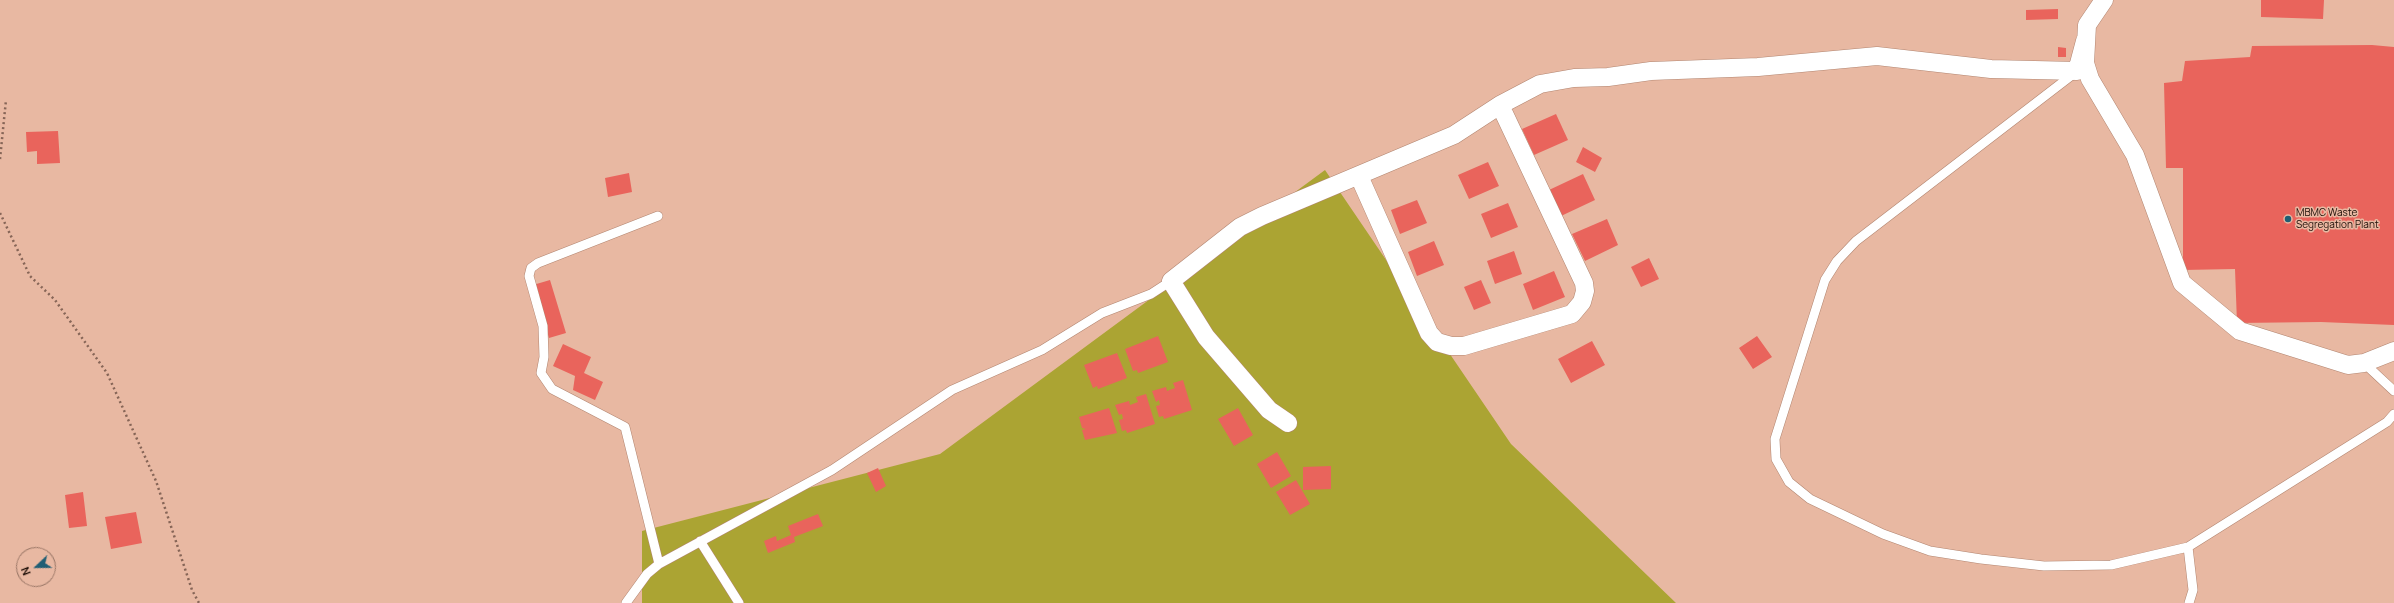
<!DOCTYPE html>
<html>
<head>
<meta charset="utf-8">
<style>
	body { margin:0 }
	#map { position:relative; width:2394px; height:603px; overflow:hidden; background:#e8b8a2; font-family:Manrope,sans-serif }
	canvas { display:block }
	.north { position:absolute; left:16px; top:547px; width:40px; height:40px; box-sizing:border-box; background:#e8b8a2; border:1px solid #977464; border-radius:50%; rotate:248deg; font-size:11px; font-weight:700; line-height:16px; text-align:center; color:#1e0e07 }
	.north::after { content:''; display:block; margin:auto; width:14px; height:18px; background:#205e74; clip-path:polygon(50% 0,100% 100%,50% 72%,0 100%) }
</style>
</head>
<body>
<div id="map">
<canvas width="2394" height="603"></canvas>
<div class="north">N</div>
</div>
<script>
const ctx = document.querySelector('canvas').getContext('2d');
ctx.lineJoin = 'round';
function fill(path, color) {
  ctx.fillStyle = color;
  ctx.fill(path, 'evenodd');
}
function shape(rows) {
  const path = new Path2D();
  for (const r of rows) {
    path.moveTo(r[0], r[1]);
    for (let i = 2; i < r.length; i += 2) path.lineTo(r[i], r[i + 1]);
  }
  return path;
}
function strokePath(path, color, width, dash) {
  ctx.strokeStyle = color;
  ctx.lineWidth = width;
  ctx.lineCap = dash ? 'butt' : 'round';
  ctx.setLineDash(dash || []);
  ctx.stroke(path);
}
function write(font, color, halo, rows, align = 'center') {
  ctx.font = font + ' Manrope,sans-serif';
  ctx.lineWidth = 3;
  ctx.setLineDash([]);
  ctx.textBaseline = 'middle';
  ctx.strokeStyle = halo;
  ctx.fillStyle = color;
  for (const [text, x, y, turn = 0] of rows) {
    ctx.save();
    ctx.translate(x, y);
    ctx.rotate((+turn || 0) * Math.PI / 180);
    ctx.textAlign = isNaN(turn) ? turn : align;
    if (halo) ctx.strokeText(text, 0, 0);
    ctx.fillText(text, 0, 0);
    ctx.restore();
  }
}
const green = shape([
	[1325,170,1511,444,1676,603,642,603,642,531,940,454]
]);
const building = shape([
	[2261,0,2324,0,2323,19,2261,17],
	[2058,9,2058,19,2026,20,2026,10],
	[2372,45,2394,47,2394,325,2321,322,2237,323,2235,269,2183,270,2183,168,2166,168,2164,83,2182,81,2185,61,2250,57,2252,46],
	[2058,47,2066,48,2066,57,2058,57],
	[1556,114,1568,140,1534,155,1522,129],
	[58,131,60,163,37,164,37,151,27,152,26,132],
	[1583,147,1602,158,1595,172,1576,162],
	[1488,162,1499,186,1469,199,1458,175],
	[629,173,632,192,608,197,605,178],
	[1583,174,1595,200,1561,216,1549,190],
	[1417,200,1427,223,1400,234,1391,210],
	[1508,203,1518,227,1491,238,1481,214],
	[1607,219,1618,245,1585,261,1572,234],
	[1434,241,1444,265,1417,276,1408,252],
	[1514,251,1522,274,1495,284,1487,261],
	[1649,258,1659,279,1641,287,1631,267],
	[1554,271,1565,297,1533,310,1523,284],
	[550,280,566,333,549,338,533,285],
	[1481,280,1491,303,1474,310,1464,287],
	[1158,336,1168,362,1138,373,1137,370,1133,371,1125,349],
	[1757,336,1772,357,1753,369,1739,348],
	[1592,341,1605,365,1571,383,1558,359],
	[563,344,591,357,584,373,603,382,595,400,573,390,575,376,553,366],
	[1117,353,1127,378,1098,389,1097,386,1093,388,1084,365],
	[1183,380,1192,410,1164,419,1163,416,1159,417,1156,406,1160,405,1159,400,1156,402,1152,391,1166,387,1167,391,1175,388,1173,383],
	[1146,394,1155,424,1127,433,1126,430,1122,431,1119,420,1123,419,1122,414,1119,415,1115,405,1129,401,1130,405,1138,402,1136,397],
	[1109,408,1117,433,1085,440,1082,430,1086,429,1082,428,1079,417],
	[1238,408,1253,435,1234,446,1218,419],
	[1277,452,1291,476,1271,488,1257,464],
	[1331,466,1331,489,1303,490,1303,467],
	[878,468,886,486,876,492,867,473],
	[1296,480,1310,504,1290,515,1276,492],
	[83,492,87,526,69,528,65,495],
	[136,512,142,543,111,549,105,517],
	[818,514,823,526,794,537,795,542,768,553,764,541,776,536,777,541,791,535,788,526]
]);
const path = shape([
	[0,159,6,100],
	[0,213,30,276,55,300,107,373,156,481,192,590,199,603]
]);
const lane = shape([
	[2076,72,1856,241,1837,261,1825,280,1775,439,1776,459,1789,482,1810,499,1883,534,1930,551,1981,559,2044,566,2111,565,2188,547,2387,422,2394,414],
	[658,216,538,263,531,268,529,276,543,326,544,357,541,373,552,389,625,427,659,564],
	[2364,363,2394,391],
	[700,541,739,603],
	[2188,547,2193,590,2189,603],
	[626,603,647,574,659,564,832,470,952,390,1042,350,1102,313,1151,294,1171,281]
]);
const street = shape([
	[2104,0,2087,25,2085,63,2090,79,2135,155,2182,283,2240,331,2348,365,2364,363,2394,351],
	[1359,176,1429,333,1437,342,1451,346,1464,346,1572,314,1582,302,1585,291,1584,283,1500,105],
	[1288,423,1269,410,1206,337,1171,281,1240,227,1262,216,1454,135,1500,105,1540,84,1574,78,1608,77,1651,71,1758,67,1877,56,1991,69,2077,71,2085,41]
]);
const markers = [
	[2288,219,4,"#205e74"]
];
const poiNames = [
	["MBMC Waste",2296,213],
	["Segregation Plant",2296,225]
];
fill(green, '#aba433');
fill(building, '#e9645c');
strokePath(lane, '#b28570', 10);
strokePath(street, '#b28570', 19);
strokePath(path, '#866557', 2.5, [2, 3]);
strokePath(lane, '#fff', 9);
strokePath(street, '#fff', 18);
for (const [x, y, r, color] of markers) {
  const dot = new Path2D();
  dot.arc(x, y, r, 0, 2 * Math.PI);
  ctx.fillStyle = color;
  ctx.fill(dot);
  strokePath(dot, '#e8b8a2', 1.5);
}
write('10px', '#1e0e07', '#e8b8a2', poiNames, 'left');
</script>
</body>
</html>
